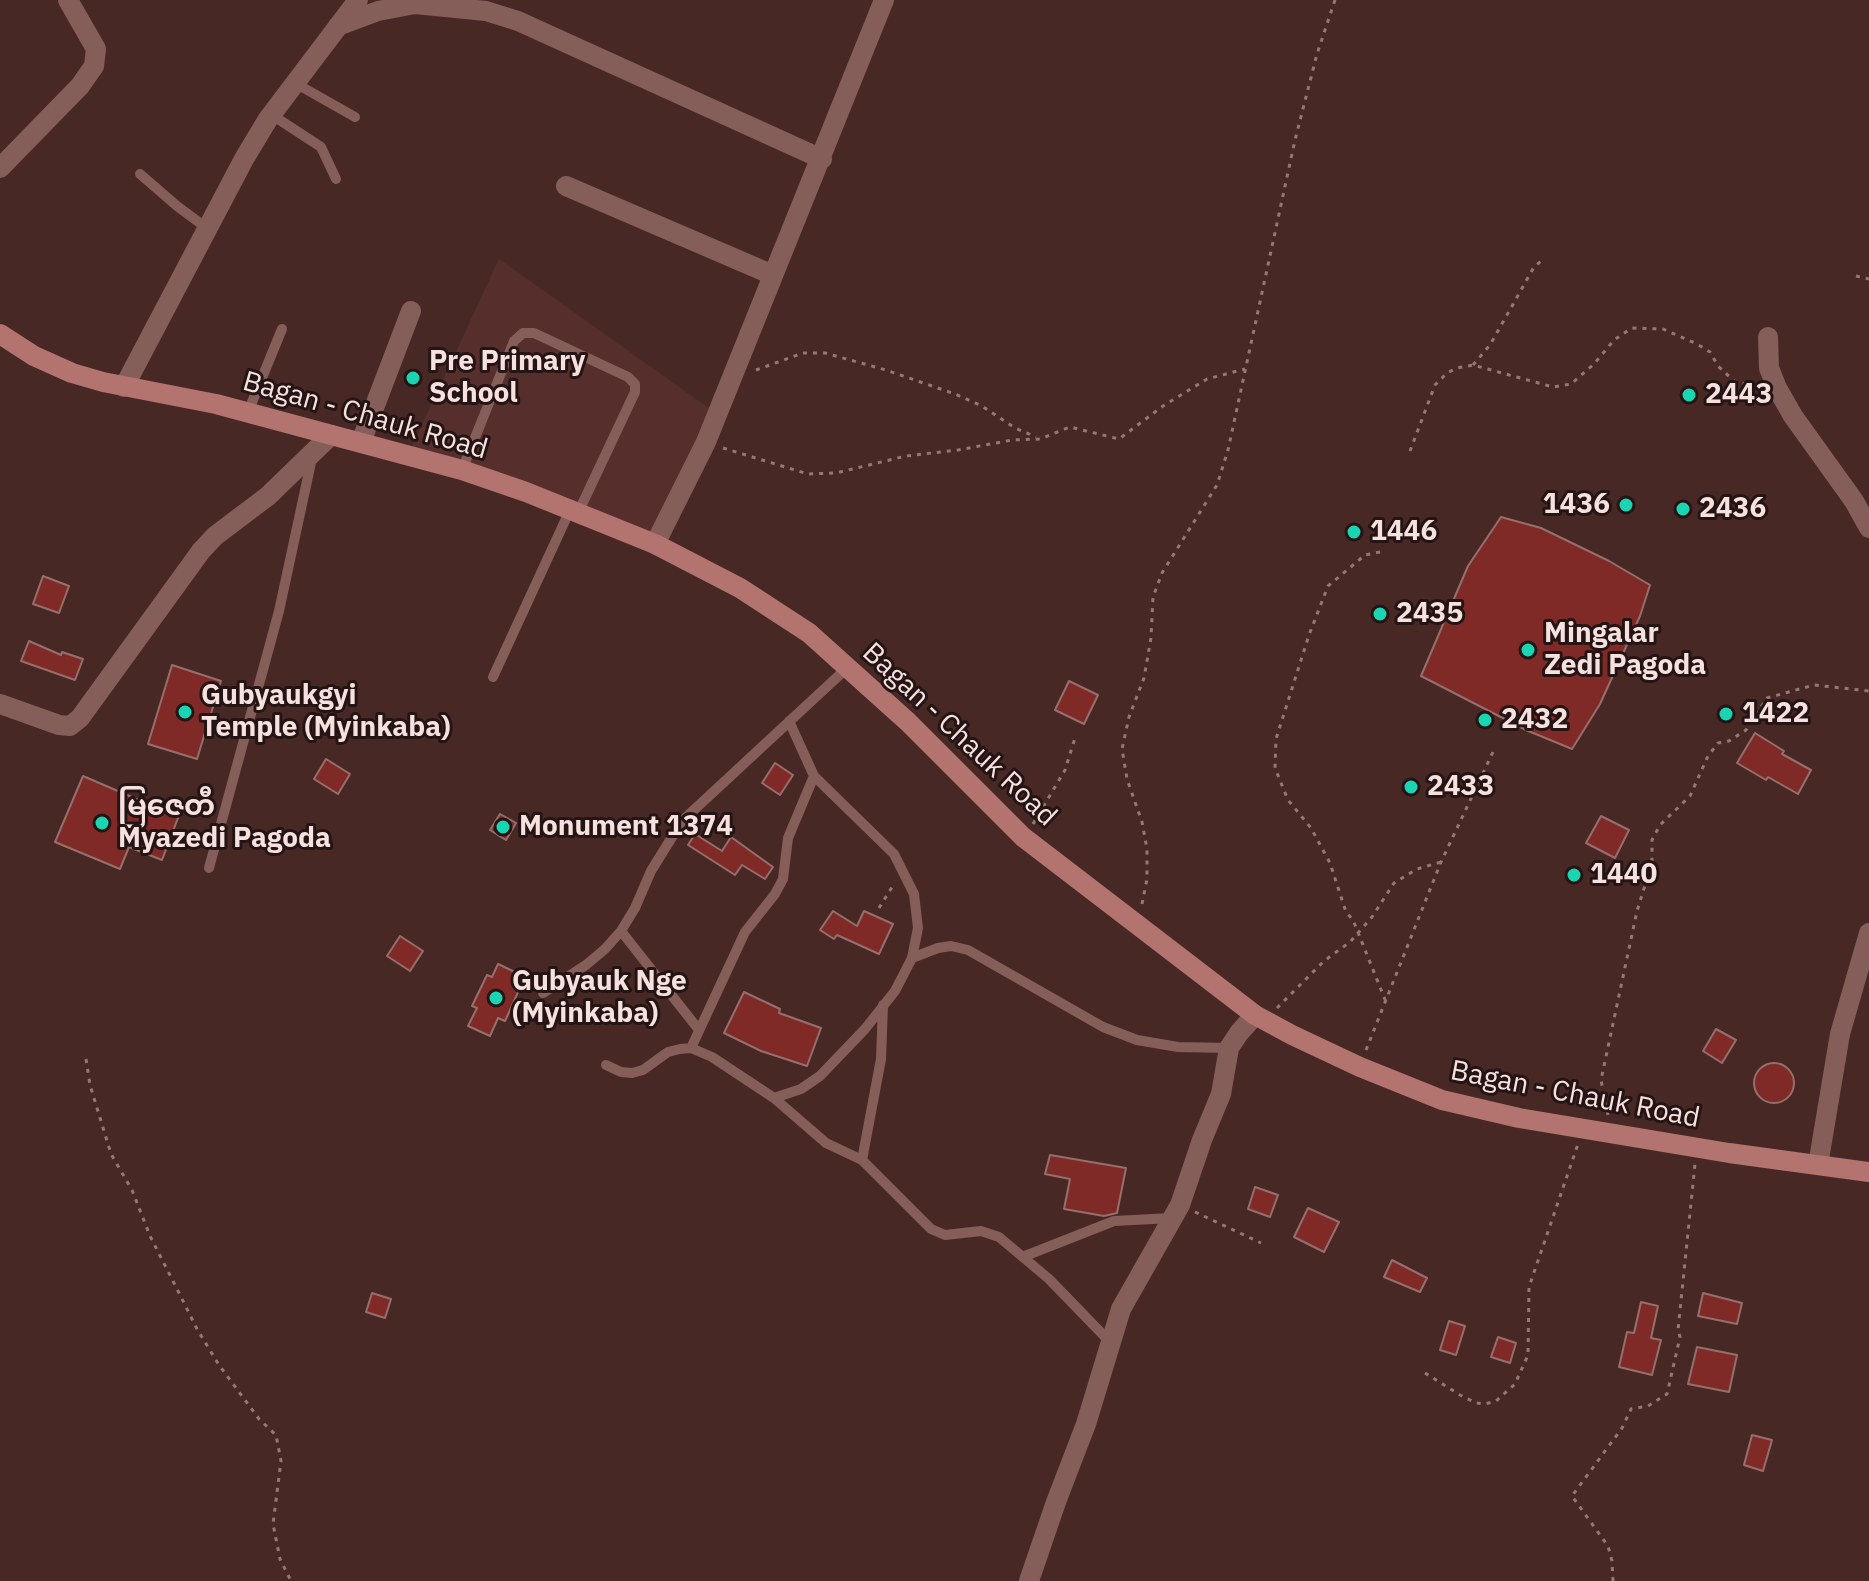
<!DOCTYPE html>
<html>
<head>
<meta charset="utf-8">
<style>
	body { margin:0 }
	canvas { display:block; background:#482825 }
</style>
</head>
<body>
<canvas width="1869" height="1581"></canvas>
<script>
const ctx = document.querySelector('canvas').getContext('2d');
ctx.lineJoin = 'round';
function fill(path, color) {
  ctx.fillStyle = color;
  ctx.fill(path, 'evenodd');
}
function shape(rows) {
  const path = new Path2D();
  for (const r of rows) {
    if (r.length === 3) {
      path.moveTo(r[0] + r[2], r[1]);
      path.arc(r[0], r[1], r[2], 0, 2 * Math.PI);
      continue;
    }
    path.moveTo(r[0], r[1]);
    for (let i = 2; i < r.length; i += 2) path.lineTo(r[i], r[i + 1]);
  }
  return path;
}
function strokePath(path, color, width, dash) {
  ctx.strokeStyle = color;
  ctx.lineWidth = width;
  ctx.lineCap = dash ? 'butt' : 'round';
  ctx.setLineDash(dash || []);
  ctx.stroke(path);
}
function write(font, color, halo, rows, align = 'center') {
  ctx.font = font + ' "IBM Plex Sans","Noto Sans Myanmar",sans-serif';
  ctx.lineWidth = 6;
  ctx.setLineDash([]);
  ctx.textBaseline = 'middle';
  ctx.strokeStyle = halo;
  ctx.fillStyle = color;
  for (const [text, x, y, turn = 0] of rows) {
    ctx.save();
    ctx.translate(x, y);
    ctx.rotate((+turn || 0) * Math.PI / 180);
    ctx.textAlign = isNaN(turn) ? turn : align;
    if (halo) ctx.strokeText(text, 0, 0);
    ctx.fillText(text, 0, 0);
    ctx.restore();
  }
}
const built = shape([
	[499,259,717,414,655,544,408,455]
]);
const building = shape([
	[1501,517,1541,528,1609,561,1650,585,1640,616,1600,704,1572,749,1526,730,1421,676,1468,566,1501,517],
	[43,576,69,586,59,613,33,604,43,576],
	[29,641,61,655,62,652,83,659,75,680,21,661,29,641],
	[172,665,221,681,197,759,148,744,172,665],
	[1069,681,1098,695,1084,724,1055,710,1069,681],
	[1755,733,1784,751,1782,754,1811,770,1798,794,1768,777,1766,780,1737,763,1755,733],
	[326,759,350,774,338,794,314,779,326,759],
	[775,763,793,775,780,795,762,783,775,763],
	[83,776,155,807,158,799,181,810,162,860,129,847,120,869,55,842,83,776],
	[500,814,516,823,506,840,490,830,500,814],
	[1601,816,1629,830,1615,858,1586,843,1601,816],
	[695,834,722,851,731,837,773,867,765,879,742,865,735,875,688,845,695,834],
	[833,911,857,926,864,911,893,924,879,954,837,935,834,939,820,930,833,911],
	[400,936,423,951,410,971,387,956,400,936],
	[498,964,519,974,513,987,519,990,505,1021,498,1018,490,1036,468,1026,477,1008,472,1006,487,975,492,977,498,964],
	[744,992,780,1009,779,1013,821,1028,807,1066,761,1051,724,1033,744,992],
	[1716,1029,1736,1040,1722,1063,1703,1051,1716,1029],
	[1774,1083,20],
	[1050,1155,1126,1168,1117,1213,1104,1216,1064,1209,1070,1179,1045,1174,1050,1155],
	[1255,1187,1278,1195,1270,1217,1248,1209,1255,1187],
	[1308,1208,1339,1222,1324,1252,1294,1237,1308,1208],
	[1392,1260,1427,1278,1420,1292,1384,1277,1392,1260],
	[372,1293,391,1299,385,1318,366,1312,372,1293],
	[1703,1293,1742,1303,1737,1324,1698,1316,1703,1293],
	[1641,1302,1658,1306,1651,1338,1661,1340,1652,1375,1619,1367,1627,1332,1634,1333,1641,1302],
	[1449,1321,1465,1326,1456,1355,1440,1350,1449,1321],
	[1498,1337,1516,1343,1510,1363,1491,1357,1498,1337],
	[1697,1347,1737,1355,1729,1392,1688,1384,1697,1347],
	[1752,1435,1772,1440,1763,1471,1744,1465,1752,1435]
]);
const path = shape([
	[1856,276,1869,279],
	[1473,365,1490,345,1534,267,1541,261],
	[756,370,803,353,825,353,886,370,955,394,982,406,1015,428,1036,437],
	[723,448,808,474,836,473,906,456,958,450,1012,440,1040,439,1070,427,1119,439,1163,406,1207,379,1245,369],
	[1410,451,1435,385,1447,373,1457,368,1473,365,1553,387,1571,384,1594,364,1614,340,1632,328,1663,329,1697,344,1710,352,1718,366,1734,381,1757,387],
	[1380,552,1365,555,1328,586,1309,635,1276,739,1275,768,1288,800,1311,828,1330,863,1346,912,1353,920,1386,1002],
	[1033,824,1065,770,1075,738],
	[1142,904,1147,879,1147,849,1142,822,1127,779,1122,749,1129,717,1144,678,1151,638,1153,597,1162,573,1217,485,1228,450,1295,140,1317,54,1335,0],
	[879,908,894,884],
	[1277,1008,1324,961,1350,942,1372,917,1394,883,1417,869,1441,862],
	[1366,1050,1441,862,1493,752],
	[86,1059,90,1085,111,1154,132,1190,150,1236,175,1285,197,1329,219,1365,259,1419,276,1435,281,1461,273,1524,280,1559,291,1581],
	[1608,1115,1601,1080,1637,911,1652,863,1652,840,1660,825,1690,796,1708,756,1718,743,1729,741,1746,730,1767,698,1814,685,1869,691],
	[1195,1212,1261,1243],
	[1425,1373,1460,1395,1476,1403,1485,1404,1496,1401,1515,1384,1528,1355,1529,1287,1578,1144],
	[1613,1581,1612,1561,1608,1546,1572,1496,1622,1428,1631,1409,1648,1406,1667,1394,1680,1337,1678,1330,1695,1164]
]);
const service = shape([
	[295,83,355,117],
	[272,115,321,147,336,179],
	[140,174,177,206,208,229],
	[248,412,282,329],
	[462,470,514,341,523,333,534,333,628,377,635,384,635,392,578,513],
	[493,677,570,510],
	[209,868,279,611,312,458],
	[621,931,699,1030],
	[912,958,938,948,951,946,968,950,1103,1027,1137,1040,1178,1047,1229,1048],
	[543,993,586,965,605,949,621,931,635,908,651,871,682,821,847,668],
	[691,1048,745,932,775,894,783,879,788,838,814,776,789,721],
	[606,1065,621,1072,632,1073,643,1070,668,1052,680,1049,691,1048,712,1057,774,1098,826,1143,862,1160,931,1229,945,1235,981,1231,999,1237,1049,1279,1111,1343],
	[774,1098,801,1089,820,1076,865,1029,895,991,912,958,918,928,914,894,894,854,814,776],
	[862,1160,881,1059,883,1005],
	[1025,1256,1114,1221,1172,1218]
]);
const minor = shape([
	[338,26,378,11,415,4,486,11,518,21,822,159],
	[0,168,80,86,94,66,96,49,68,0],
	[566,186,773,275],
	[1768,337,1769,368,1777,388,1793,416,1854,501,1869,528],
	[124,387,244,159,268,119,358,0],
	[361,442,411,311],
	[655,544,706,442,884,0],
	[0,704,59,725,70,726,80,718,201,551,215,536,268,496,331,435],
	[1818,1165,1840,1034,1869,933],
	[1029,1581,1056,1502,1086,1424,1121,1309,1180,1205,1202,1140,1221,1094,1229,1048,1239,1033,1255,1015]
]);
const secondary = shape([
	[0,334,34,356,72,373,103,382,216,404,462,470,526,492,655,544,740,588,809,633,908,722,1023,837,1255,1015,1292,1035,1360,1067,1442,1100,1519,1118,1729,1153,1869,1172]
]);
const markers = [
	[413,378,8,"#1ad5b2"],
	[1689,395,8,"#1ad5b2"],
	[1626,505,8,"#1ad5b2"],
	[1683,509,8,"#1ad5b2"],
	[1354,532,8,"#1ad5b2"],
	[1380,614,8,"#1ad5b2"],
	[1528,650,8,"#1ad5b2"],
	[185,712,8,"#1ad5b2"],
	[1726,714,8,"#1ad5b2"],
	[1485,720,8,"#1ad5b2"],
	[1411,787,8,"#1ad5b2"],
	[102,823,8,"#1ad5b2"],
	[503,827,8,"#1ad5b2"],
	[1574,875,8,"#1ad5b2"],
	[496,998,8,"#1ad5b2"]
];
const poiNames = [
	["Pre Primary",429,362],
	["School",429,394],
	["2443",1705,395],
	["1436",1610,505,"right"],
	["2436",1699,509],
	["1446",1370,532],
	["2435",1396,614],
	["Mingalar",1544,634],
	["Zedi Pagoda",1544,666],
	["Gubyaukgyi",201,696],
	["Temple (Myinkaba)",201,728],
	["1422",1742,714],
	["2432",1501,720],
	["2433",1427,787],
	["မြဇေတီ",118,807],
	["Myazedi Pagoda",118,839],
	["Monument 1374",519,827],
	["1440",1590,875],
	["Gubyauk Nge",512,982],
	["(Myinkaba)",512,1014]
];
const streetNames = [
	["Bagan - Chauk Road",365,416,16],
	["Bagan - Chauk Road",959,735,43],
	["Bagan - Chauk Road",1575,1095,11]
];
fill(built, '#562f2d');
fill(building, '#802a28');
strokePath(building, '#946f6b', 2);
strokePath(path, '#947876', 3, [4, 6]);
strokePath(service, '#855d59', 10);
strokePath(minor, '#855d59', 20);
strokePath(secondary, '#b3736e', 20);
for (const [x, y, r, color] of markers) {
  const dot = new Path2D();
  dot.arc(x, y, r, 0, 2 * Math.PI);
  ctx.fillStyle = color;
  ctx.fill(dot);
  strokePath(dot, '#241514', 3);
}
write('bold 28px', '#f7e1df', '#241514', poiNames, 'left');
write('28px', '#f7e1df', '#241514', streetNames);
</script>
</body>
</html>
